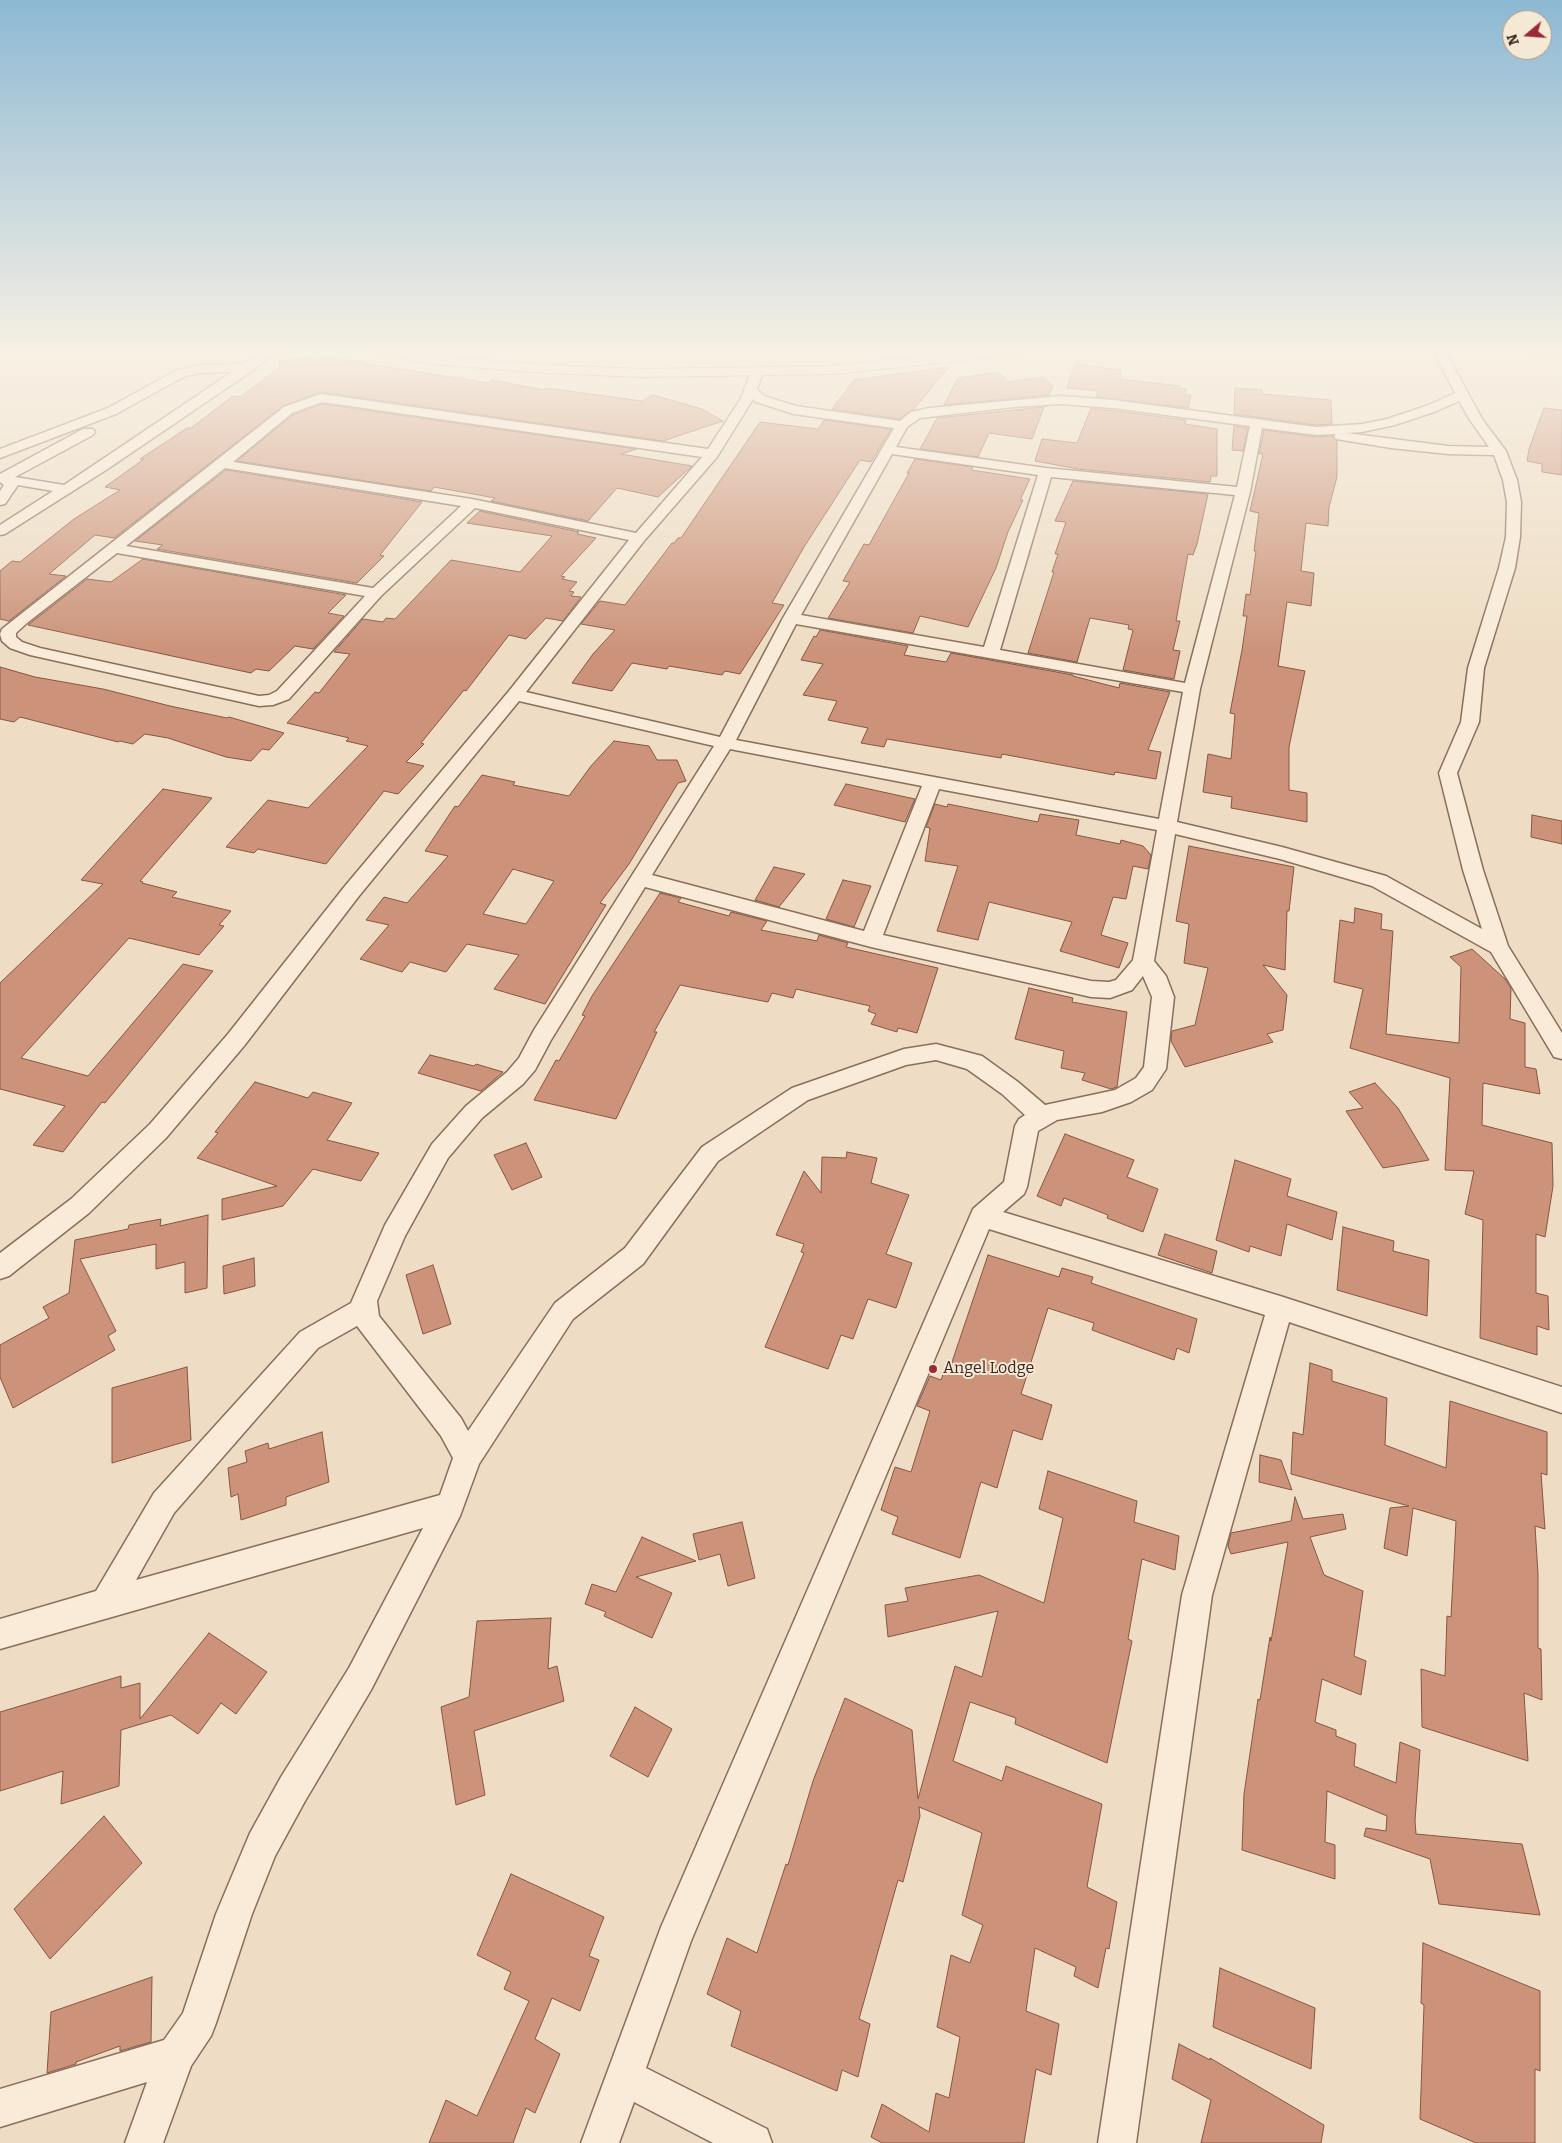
<!DOCTYPE html>
<html>
<head>
<meta charset="utf-8">
<style>
	body { margin:0 }
	#map { position:relative; width:1562px; height:2143px; overflow:hidden; background:#eeddc4; font-family:Bitter,serif }
	canvas { display:block }
	.north { position:absolute; left:1502px; top:10px; width:50px; height:50px; box-sizing:border-box; background:#f5e8d4; border:1px solid #aa9b8b; border-radius:50%; rotate:252deg; font-size:14px; font-weight:700; line-height:20px; text-align:center; color:#39281e }
	.north::after { content:''; display:block; margin:auto; width:18px; height:22px; background:#982b37; clip-path:polygon(50% 0,100% 100%,50% 72%,0 100%) }
</style>
</head>
<body>
<div id="map">
<canvas width="1562" height="2143"></canvas>
<div class="north">N</div>
</div>
<script>
const ctx = document.querySelector('canvas').getContext('2d');
ctx.lineJoin = 'round';
function fill(path, color) {
  ctx.fillStyle = color;
  ctx.fill(path, 'evenodd');
}
function shape(rows) {
  const path = new Path2D();
  for (const r of rows) {
    path.moveTo(r[0], r[1]);
    for (let i = 2; i < r.length; i += 2) path.lineTo(r[i], r[i + 1]);
  }
  return path;
}
function strokePath(path, color, width, dash) {
  ctx.strokeStyle = color;
  ctx.lineWidth = width;
  ctx.lineCap = dash ? 'butt' : 'round';
  ctx.setLineDash(dash || []);
  ctx.stroke(path);
}
function write(font, color, halo, rows, align = 'center') {
  ctx.font = font + ' Bitter,serif';
  ctx.lineWidth = 4;
  ctx.setLineDash([]);
  ctx.textBaseline = 'middle';
  ctx.strokeStyle = halo;
  ctx.fillStyle = color;
  for (const [text, x, y, turn = 0] of rows) {
    ctx.save();
    ctx.translate(x, y);
    ctx.rotate((+turn || 0) * Math.PI / 180);
    ctx.textAlign = isNaN(turn) ? turn : align;
    if (halo) ctx.strokeText(text, 0, 0);
    ctx.fillText(text, 0, 0);
    ctx.restore();
  }
}
const building = shape([
	[310,357,312,360,324,357,365,362,363,363,488,383,492,380,544,390,546,388,642,401,653,395,702,409,723,421,663,441,320,392,283,406,114,538,95,535,49,574,66,576,9,621,0,619,0,571,12,561,20,562,74,519,120,490,105,487,144,459,140,459,187,428,191,428,233,396,240,397,280,367,279,361,310,357],
	[1075,364,1121,370,1120,379,1180,386,1180,388,1186,389,1186,395,1191,395,1188,408,1096,397,1098,391,1067,388,1075,364],
	[949,367,914,409,899,419,832,409,854,380,949,367],
	[999,372,1008,382,1043,377,1053,386,1049,395,944,405,958,378,999,372],
	[1235,388,1262,390,1262,394,1331,400,1332,424,1316,425,1234,414,1235,388],
	[322,404,637,449,621,454,692,466,658,497,617,488,588,521,491,501,495,498,434,487,431,491,237,461,293,415,322,404],
	[1044,407,1032,439,989,433,978,457,920,449,937,418,1044,407],
	[1091,408,1186,420,1185,424,1217,429,1217,476,1211,476,1210,482,1078,469,1035,461,1042,439,1077,443,1091,408],
	[1544,408,1562,410,1562,475,1542,472,1542,464,1527,461,1529,449,1544,408],
	[824,420,891,429,871,462,860,460,804,547,772,603,784,605,740,674,725,671,722,675,669,666,667,669,632,663,612,691,572,683,593,654,615,630,581,624,600,601,625,605,672,543,674,543,678,538,681,538,760,422,818,429,824,420],
	[1234,426,1248,428,1243,451,1232,450,1234,426],
	[1264,430,1316,437,1332,436,1337,441,1337,477,1329,507,1328,526,1306,523,1301,571,1314,573,1311,606,1287,602,1278,666,1305,671,1289,747,1289,790,1307,793,1307,822,1231,808,1232,797,1203,792,1208,754,1231,759,1235,714,1230,713,1242,650,1247,616,1243,616,1246,594,1250,595,1256,551,1254,551,1259,513,1250,511,1263,454,1259,454,1264,430],
	[915,459,973,467,971,470,1030,479,1020,500,1023,500,1008,532,996,568,968,627,920,616,913,633,828,618,850,582,843,581,864,544,869,545,909,473,907,473,915,459],
	[226,470,422,502,380,555,384,556,357,583,157,549,163,545,135,541,226,470],
	[1073,481,1208,494,1197,544,1193,555,1188,554,1176,621,1180,621,1173,650,1180,651,1174,679,1123,670,1133,630,1128,629,1129,625,1090,618,1077,662,1028,653,1054,572,1052,572,1058,554,1055,554,1066,522,1055,521,1073,481],
	[480,511,579,532,577,534,596,538,561,576,565,577,562,579,577,582,569,591,574,592,571,596,581,597,563,621,546,618,526,639,509,635,466,691,464,690,421,743,424,744,406,762,424,766,398,794,384,791,326,864,258,849,254,853,226,847,268,800,308,808,368,746,346,741,349,738,287,723,315,692,319,693,350,654,334,652,363,619,383,622,386,618,395,619,451,560,520,572,552,536,467,523,480,511],
	[143,559,346,595,328,613,344,616,313,649,295,646,269,671,256,669,251,673,28,625,87,579,111,582,143,559],
	[820,630,908,646,904,655,946,662,951,653,1073,675,1073,676,1119,688,1120,683,1170,692,1148,750,1161,752,1156,779,1115,772,1114,775,1002,754,1001,758,887,739,884,747,861,743,868,728,828,720,837,701,803,695,823,664,801,660,814,636,816,637,820,630],
	[0,667,35,677,103,689,170,706,227,718,229,717,284,733,269,750,262,749,251,761,226,757,168,738,145,734,133,744,120,741,118,742,20,717,14,722,0,719,0,667],
	[614,741,649,746,657,760,677,760,686,781,678,783,629,864,600,903,606,905,545,1004,494,989,519,955,467,944,446,972,410,962,402,972,360,959,389,925,366,920,384,897,407,903,448,856,425,851,455,806,458,807,482,775,515,782,513,785,569,796,591,766,614,741],
	[513,869,554,881,526,924,483,914,513,869],
	[846,784,915,799,905,822,834,805,846,784],
	[163,789,212,798,140,881,143,882,142,883,177,892,172,897,231,911,219,925,224,926,199,955,129,938,21,1058,88,1076,183,964,213,971,105,1103,102,1102,63,1152,33,1145,65,1106,0,1089,0,983,103,884,81,880,163,789],
	[935,804,947,807,948,804,1038,822,1040,814,1079,820,1076,835,1120,844,1121,840,1143,846,1151,855,1148,869,1133,866,1126,899,1113,897,1101,935,1128,943,1119,968,1060,951,1072,922,989,902,978,940,937,931,958,866,925,861,930,828,926,827,935,804],
	[1532,815,1562,821,1562,844,1531,837,1532,815],
	[1189,846,1294,867,1289,911,1287,911,1285,970,1263,965,1287,995,1283,1030,1267,1034,1273,1042,1185,1067,1171,1041,1172,1031,1195,1025,1208,968,1184,963,1189,924,1176,921,1189,846],
	[774,867,805,874,779,907,755,900,774,867],
	[843,880,871,886,854,927,826,919,843,880],
	[660,893,681,898,678,902,729,916,731,912,767,921,761,930,817,941,819,935,848,943,846,947,938,968,917,1033,898,1028,897,1032,871,1024,876,1014,868,1011,870,1006,796,989,793,998,772,993,768,1002,680,985,654,1032,657,1032,616,1119,534,1100,556,1060,559,1061,585,1016,582,1015,592,996,660,893],
	[1355,908,1382,914,1381,929,1393,931,1386,1034,1459,1043,1461,967,1450,957,1472,949,1505,979,1511,988,1510,1019,1525,1023,1525,1067,1536,1069,1540,1094,1483,1083,1482,1125,1552,1143,1553,1186,1545,1237,1536,1234,1536,1293,1548,1296,1549,1330,1537,1326,1537,1355,1480,1338,1483,1220,1465,1214,1474,1171,1445,1170,1450,1078,1350,1048,1363,989,1334,982,1340,920,1354,923,1355,908],
	[1029,988,1073,998,1072,1002,1127,1012,1117,1087,1111,1089,1082,1080,1085,1073,1061,1068,1064,1051,1015,1039,1029,988],
	[430,1055,474,1066,476,1064,503,1072,481,1091,418,1073,430,1055],
	[255,1082,308,1098,313,1092,352,1103,327,1140,379,1153,361,1181,313,1169,283,1206,222,1220,222,1199,277,1186,197,1158,218,1133,215,1132,255,1082],
	[1375,1083,1398,1108,1429,1160,1383,1168,1346,1111,1363,1108,1349,1092,1375,1083],
	[1065,1134,1134,1160,1127,1177,1158,1189,1143,1232,1107,1218,1108,1215,1064,1198,1061,1206,1037,1196,1065,1134],
	[526,1143,542,1177,512,1190,494,1155,526,1143],
	[847,1152,877,1158,871,1183,909,1195,886,1254,912,1263,896,1308,868,1299,853,1339,841,1335,828,1369,765,1347,804,1253,801,1252,804,1244,776,1235,804,1171,821,1193,822,1157,846,1158,847,1152],
	[1235,1160,1291,1179,1287,1196,1337,1212,1332,1240,1287,1224,1281,1256,1250,1246,1249,1252,1216,1240,1235,1160],
	[208,1215,207,1288,185,1293,185,1262,156,1269,156,1244,80,1259,116,1331,108,1336,115,1350,13,1408,0,1377,0,1345,49,1318,43,1307,69,1293,75,1240,128,1229,129,1225,161,1219,160,1226,208,1215],
	[1343,1227,1394,1241,1393,1251,1429,1260,1427,1316,1337,1290,1343,1227],
	[1165,1234,1217,1251,1212,1273,1158,1255,1165,1234],
	[988,1255,1059,1277,1062,1268,1093,1277,1091,1283,1197,1319,1189,1353,1177,1348,1174,1360,1092,1330,1094,1323,1048,1308,1021,1394,1052,1405,1042,1440,1013,1430,997,1488,981,1482,979,1488,960,1558,892,1534,898,1517,881,1510,895,1467,911,1472,930,1411,917,1406,930,1376,941,1380,945,1369,949,1371,988,1255],
	[254,1258,255,1286,224,1294,223,1266,254,1258],
	[433,1265,451,1324,423,1334,406,1275,433,1265],
	[1310,1363,1332,1370,1332,1381,1387,1398,1385,1445,1446,1468,1450,1401,1547,1432,1547,1475,1541,1473,1545,1529,1535,1526,1538,1574,1538,1648,1541,1649,1542,1700,1524,1693,1528,1761,1422,1727,1421,1669,1445,1676,1447,1616,1451,1617,1456,1521,1413,1508,1407,1556,1384,1548,1390,1508,1409,1506,1291,1474,1293,1432,1303,1435,1310,1363],
	[187,1367,191,1440,112,1463,112,1388,187,1367],
	[322,1432,329,1482,286,1497,286,1505,241,1520,238,1494,231,1497,228,1468,247,1462,245,1451,268,1443,269,1449,322,1432],
	[1260,1455,1281,1460,1292,1490,1259,1482,1260,1455],
	[1048,1471,1137,1501,1134,1522,1179,1536,1175,1570,1142,1559,1128,1639,1132,1641,1107,1763,1015,1724,1016,1718,970,1702,953,1761,1002,1781,1006,1766,1102,1804,1087,1887,1117,1902,1109,1949,1106,1948,1098,1988,1074,1976,1076,1967,1035,1948,1026,2011,1059,2024,1051,2075,1036,2069,1024,2143,882,2143,871,2137,882,2104,929,2132,936,2093,949,2098,960,2037,937,2027,951,1955,970,1963,983,1925,962,1915,982,1833,919,1807,920,1816,903,1882,898,1880,859,2019,870,2024,858,2077,842,2070,837,2091,731,2046,741,2011,707,1994,727,1938,757,1953,786,1864,788,1865,813,1781,845,1698,912,1730,918,1799,955,1666,982,1677,998,1611,888,1637,885,1605,908,1601,905,1588,979,1575,1044,1603,1063,1518,1039,1509,1048,1471],
	[1295,1497,1303,1519,1343,1514,1346,1529,1310,1537,1324,1575,1363,1591,1354,1656,1366,1661,1361,1695,1322,1679,1315,1722,1336,1730,1336,1736,1356,1744,1354,1766,1396,1783,1400,1742,1420,1750,1415,1821,1416,1834,1522,1844,1540,1915,1439,1904,1430,1859,1364,1836,1366,1828,1386,1831,1387,1816,1327,1791,1325,1842,1335,1845,1335,1879,1242,1850,1244,1794,1258,1699,1260,1700,1270,1637,1271,1641,1288,1542,1231,1554,1228,1546,1231,1533,1291,1521,1295,1497],
	[742,1522,755,1578,728,1586,720,1554,699,1560,693,1534,742,1522],
	[642,1537,696,1561,636,1577,672,1593,652,1638,604,1616,606,1612,585,1604,592,1584,616,1592,642,1537],
	[551,1618,548,1669,557,1666,564,1701,474,1731,485,1795,456,1805,441,1707,469,1697,477,1621,551,1618],
	[209,1633,267,1672,236,1714,221,1703,198,1734,171,1715,121,1730,119,1786,61,1804,63,1771,0,1791,0,1712,121,1676,121,1688,140,1683,140,1719,209,1633],
	[635,1707,672,1729,648,1777,610,1756,635,1707],
	[104,1816,142,1863,50,1959,14,1909,104,1816],
	[511,1874,604,1917,589,1956,599,1960,580,2011,552,1998,535,2039,560,2054,535,2113,526,2108,513,2143,429,2143,446,2100,477,2116,529,2001,504,1989,511,1972,477,1955,511,1874],
	[1423,1943,1540,1991,1540,2071,1535,2069,1535,2143,1476,2143,1420,2119,1424,2005,1421,2003,1423,1943],
	[1220,1968,1315,2008,1311,2069,1213,2027,1220,1968],
	[152,1977,151,2042,120,2051,120,2046,76,2062,76,2064,47,2073,51,2012,152,1977],
	[1179,2044,1210,2060,1210,2058,1324,2125,1321,2143,1201,2143,1211,2100,1172,2079,1179,2044]
]);
const minor = shape([
	[262,351,277,351,252,371,106,470,5,534,0,535,0,525,53,491,18,485,5,504,0,505,0,491,4,485,0,482,0,474,83,429,93,429,95,432,93,435,15,477,64,485,232,372,201,373,185,376,116,414,0,458,0,449,108,408,177,370,201,365,243,364,262,351],
	[1433,351,1445,351,1482,419,1506,451,1517,480,1521,502,1520,537,1515,568,1484,668,1479,722,1457,773,1483,870,1508,946,1562,1033,1562,1059,1554,1057,1491,952,1372,886,1280,859,1175,834,1154,961,1166,976,1174,997,1166,1069,1152,1090,1131,1102,1102,1112,1057,1120,1038,1131,1027,1187,1024,1194,1003,1212,1280,1296,1562,1387,1562,1413,1289,1322,1212,1595,1136,2143,1098,2143,1182,1595,1265,1315,989,1229,691,1941,646,2068,767,2129,772,2143,713,2143,634,2102,619,2143,581,2143,661,1927,970,1216,973,1209,1004,1182,1015,1126,1019,1119,1025,1115,1002,1094,967,1069,936,1060,906,1065,808,1100,718,1161,643,1264,573,1319,479,1464,460,1516,371,1690,305,1801,275,1856,252,1914,216,2023,211,2036,191,2066,163,2143,125,2143,147,2082,0,2127,0,2089,164,2040,183,2013,216,1914,250,1833,281,1777,349,1668,423,1528,0,1649,0,1619,96,1591,154,1493,300,1332,351,1303,385,1225,432,1144,466,1106,507,1072,519,1058,534,1030,714,746,519,701,359,896,244,1046,166,1138,89,1213,9,1276,0,1279,0,1253,71,1199,150,1124,228,1034,345,886,509,691,629,540,475,508,381,596,289,699,273,705,259,706,30,655,10,648,2,641,0,634,2,629,284,407,321,394,708,449,740,400,751,373,757,369,763,373,757,389,764,396,796,406,900,421,911,412,929,408,1061,396,1113,400,1316,427,1362,424,1387,419,1429,405,1455,393,1433,351],
	[753,399,756,402,794,414,894,428,783,618,720,737,526,692,644,541,717,457,753,399],
	[1459,401,1470,420,1489,447,1448,446,1346,433,1362,432,1395,425,1437,411,1459,401],
	[322,402,702,457,636,533,472,499,233,462,292,413,322,402],
	[1061,404,1113,408,1250,426,1237,487,1046,468,896,447,907,427,920,418,1014,407,1061,404],
	[1262,428,1316,435,1336,434,1334,436,1336,439,1391,448,1448,454,1494,455,1503,480,1507,502,1506,537,1499,568,1468,668,1461,722,1439,773,1463,870,1482,929,1386,876,1282,847,1177,822,1200,689,1250,492,1262,428],
	[892,454,1038,475,984,647,801,615,892,454],
	[225,468,461,506,373,588,126,546,225,468],
	[1051,477,1235,495,1185,683,1000,650,1051,477],
	[117,553,365,596,277,691,269,695,259,696,40,648,22,642,16,637,16,633,27,623,117,553],
	[796,624,1183,692,1159,819,736,740,796,624],
	[730,749,922,786,864,931,652,875,730,749],
	[939,789,1157,830,1133,960,1116,980,1109,982,1091,981,883,935,939,789],
	[645,887,871,947,1091,997,1110,998,1132,990,1143,976,1152,997,1144,1067,1136,1078,1115,1090,1045,1105,1018,1082,982,1056,936,1044,904,1049,792,1088,702,1147,625,1248,555,1303,468,1431,461,1418,379,1316,377,1301,405,1236,448,1158,482,1118,523,1084,535,1070,551,1040,645,887],
	[357,1326,441,1436,453,1458,440,1495,136,1580,174,1513,318,1348,357,1326]
]);
const tertiary = shape([
	[377,351,410,351,432,356,547,365,643,369,834,366,969,351,1022,351,1015,355,834,374,643,377,547,373,432,364,384,355,377,351],
	[1530,351,1562,351,1562,356,1537,355,1530,351]
]);
const markers = [
	[933,1369,5,"#982b37"]
];
const poiNames = [
	["Angel Lodge",943,1369]
];
fill(building, '#cc937a');
strokePath(building, '#885540', 1);
strokePath(minor, '#896e5b', 3);
strokePath(tertiary, '#896e5b', 2);
fill(minor, '#f9ebd8');
fill(tertiary, '#f9ebd8');
const sky = ctx.createLinearGradient(0, 0, 0, 651);
sky.addColorStop(0, '#8db9d4');
sky.addColorStop(0.54, '#f7f0e4');
sky.addColorStop(1, '#f7f0e400');
ctx.fillStyle = sky;
ctx.fillRect(0, 0, 1562, 651);
for (const [x, y, r, color] of markers) {
  const dot = new Path2D();
  dot.arc(x, y, r, 0, 2 * Math.PI);
  ctx.fillStyle = color;
  ctx.fill(dot);
  strokePath(dot, '#f5e8d4', 2);
}
write('16px', '#39281e', '#f5e8d4', poiNames, 'left');
</script>
</body>
</html>
